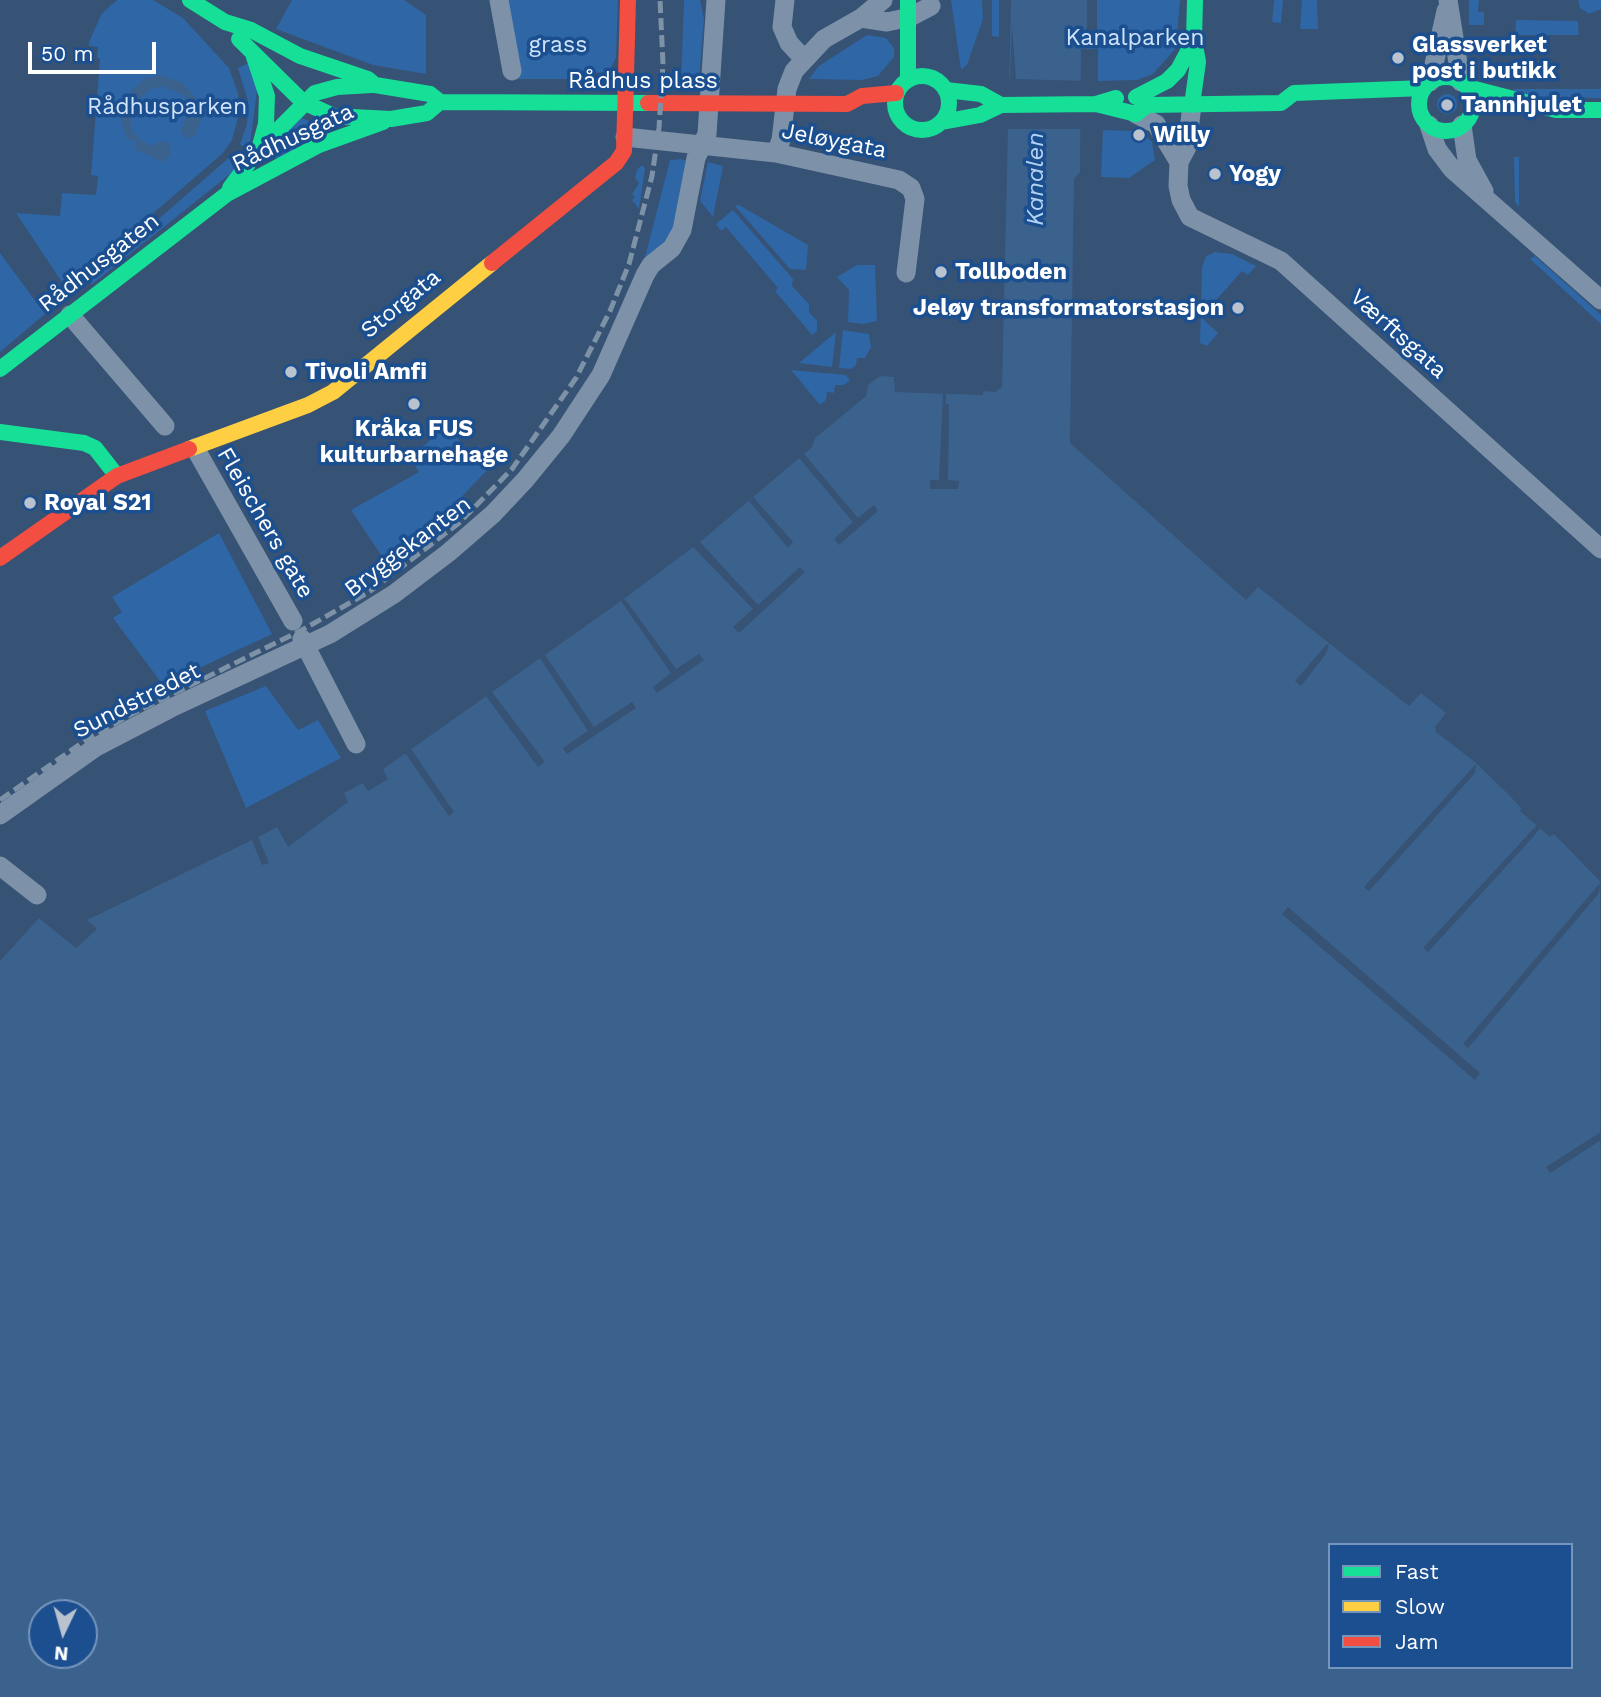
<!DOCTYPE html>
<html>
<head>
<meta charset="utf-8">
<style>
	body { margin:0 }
	#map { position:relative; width:1601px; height:1697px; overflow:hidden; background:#365274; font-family:"Work Sans",sans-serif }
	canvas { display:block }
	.legend { position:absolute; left:1328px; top:1543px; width:245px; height:126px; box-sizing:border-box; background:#1b4f8f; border:2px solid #7695bc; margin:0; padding:9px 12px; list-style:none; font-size:21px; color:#fff }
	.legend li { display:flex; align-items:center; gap:14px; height:35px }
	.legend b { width:35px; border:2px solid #7695bc }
	.north { position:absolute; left:28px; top:1599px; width:70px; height:70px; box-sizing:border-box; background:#1b4f8f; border:2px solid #7695bc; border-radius:50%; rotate:185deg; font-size:19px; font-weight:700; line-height:28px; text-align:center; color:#fff }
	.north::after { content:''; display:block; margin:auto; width:24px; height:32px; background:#b9c2ce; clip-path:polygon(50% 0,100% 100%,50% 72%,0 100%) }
	.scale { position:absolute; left:28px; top:42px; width:128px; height:32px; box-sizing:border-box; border:4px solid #fff; border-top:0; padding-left:9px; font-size:21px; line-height:24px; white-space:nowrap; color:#fff; -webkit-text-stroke:5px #1b4f8f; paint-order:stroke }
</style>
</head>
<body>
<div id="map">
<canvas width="1601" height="1697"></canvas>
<ul class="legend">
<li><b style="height:9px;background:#16e098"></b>Fast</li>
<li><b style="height:9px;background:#ffcf43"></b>Slow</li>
<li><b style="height:9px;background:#f24e42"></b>Jam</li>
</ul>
<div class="north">N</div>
<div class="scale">50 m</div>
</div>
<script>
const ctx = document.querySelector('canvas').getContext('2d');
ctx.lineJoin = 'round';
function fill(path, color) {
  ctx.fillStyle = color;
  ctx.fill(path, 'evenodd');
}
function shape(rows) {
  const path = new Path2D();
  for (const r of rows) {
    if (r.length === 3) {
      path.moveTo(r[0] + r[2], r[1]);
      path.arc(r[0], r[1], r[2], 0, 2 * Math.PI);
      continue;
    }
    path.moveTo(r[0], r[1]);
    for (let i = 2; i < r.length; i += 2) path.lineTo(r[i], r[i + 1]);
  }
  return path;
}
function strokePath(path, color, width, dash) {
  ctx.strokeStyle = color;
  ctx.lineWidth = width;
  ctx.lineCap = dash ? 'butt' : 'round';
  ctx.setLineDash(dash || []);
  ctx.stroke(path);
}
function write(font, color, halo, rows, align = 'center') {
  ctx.font = font + ' "Work Sans",sans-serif';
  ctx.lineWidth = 7;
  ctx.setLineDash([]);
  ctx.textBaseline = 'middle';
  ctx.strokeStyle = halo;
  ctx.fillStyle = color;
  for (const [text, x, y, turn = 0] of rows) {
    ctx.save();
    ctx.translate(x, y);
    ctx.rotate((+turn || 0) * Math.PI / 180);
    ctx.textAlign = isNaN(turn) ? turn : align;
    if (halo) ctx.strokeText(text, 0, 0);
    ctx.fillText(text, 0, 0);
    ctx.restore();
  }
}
const green = shape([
	[117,0,153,0,183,18,229,68,238,93,239,114,232,140,223,153,83,274,72,289,61,281,16,213,60,216,62,193,96,195,98,176,91,175,100,58,97,58,98,47,89,46,89,42,102,13],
	[292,0,404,0,426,15,426,74,373,65,276,29],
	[505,0,618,0,616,58,608,73,588,72,587,79,509,79],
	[684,0,700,0,704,19,699,82,681,82],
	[951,0,982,0,983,19,967,65,961,70],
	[992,0,999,0,999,37,992,36],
	[1097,0,1180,0,1176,48,1153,74,1137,80,1098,81,1098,49,1087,49,1087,38,1097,38],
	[1274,0,1283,0,1281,23,1272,22],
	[1302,0,1317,0,1318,29,1300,29],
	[1469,0,1479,0,1478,12,1484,12,1484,25,1469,25],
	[1578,0,1601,0,1601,9,1589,14,1580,8],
	[1516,20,1578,21,1579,35,1515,35],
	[867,35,886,38,894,48,894,57,878,76,862,80,809,79,819,66],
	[249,63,258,83,249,152,240,144,247,124,248,101,238,68],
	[1513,89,1601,89,1601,98,1519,97],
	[1447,104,10],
	[299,117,326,128,278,160,269,151],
	[1103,130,1135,131,1139,138,1143,134,1152,142,1155,160,1129,178,1101,177],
	[232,155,244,158,234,171,91,285,92,277],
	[1514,157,1519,157,1519,207,1515,202],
	[680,159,689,161,677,223,667,239,644,261,670,160],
	[708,162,723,166,713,217,700,201],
	[643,165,645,169,639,209,632,200,635,197,632,194,639,183,635,178,637,169],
	[739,205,808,245,806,270,790,269,735,206],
	[733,210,793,279,792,286,809,304,809,312,817,321,817,331,812,335,775,291,778,288,726,227,721,231,716,224],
	[1215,252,1232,254,1256,266,1248,275,1242,271,1201,317,1218,333,1207,346,1200,343,1202,267,1206,256],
	[0,253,45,314,0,352],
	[1535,256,1601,315,1601,324,1530,259],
	[857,265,875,265,877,321,863,324,848,322,849,290,837,277],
	[843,330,869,334,871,347,865,358,857,358,856,365,851,369,839,368],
	[836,332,832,367,799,363],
	[791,370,846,375,850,381,843,385,835,385,834,393,827,392,826,400,820,405],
	[447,425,469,452,479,446,494,463,448,511,385,561,351,510,419,472,410,458],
	[219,533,272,634,163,685,113,618,122,612,112,597],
	[266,686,298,730,318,720,341,758,246,808,205,711]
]);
const water = shape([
	[1011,0,1087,0,1087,49,1081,49,1080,172,1074,179,1070,443,1246,600,1258,587,1409,706,1421,693,1440,708,1446,713,1435,727,1436,732,1475,762,1511,797,1522,809,1519,810,1550,837,1554,834,1600,881,1601,1697,0,1697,0,961,39,918,76,948,97,929,87,920,252,840,262,865,269,863,258,837,277,827,288,847,348,802,344,793,363,783,368,791,388,779,383,769,621,601,700,542,812,447,815,438,866,396,868,385,880,376,894,377,895,392,983,395,983,391,995,392,1002,387],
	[1330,1545,1571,1545,1571,1667,1330,1667],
	[42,1613,84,1613,84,1655,42,1655],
	[160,75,183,83,198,101,202,118,195,136,186,138,181,131,190,106,183,95,162,86,151,89,140,98,131,111,131,128,139,139,152,146,161,141,169,143,171,154,163,162,135,149,136,142,133,139,127,140,121,120,123,105,132,90,144,79]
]);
const pier = shape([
	[1012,27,1016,79,1084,81,1084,129,1004,129,1004,79,1010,79],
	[943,394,946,394,946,404,949,404,948,480,959,481,958,489,930,489,930,480,939,480],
	[804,454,858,518,874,505,878,511,839,545,834,539,853,522,799,458],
	[753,497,793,542,788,548,749,501],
	[700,542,758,605,800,567,805,572,739,633,733,627,753,609,693,547],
	[625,599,676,669,699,654,704,660,657,693,653,687,671,673,621,601],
	[1327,644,1329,646,1325,655,1301,686,1295,681],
	[545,655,594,727,632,702,636,708,567,754,563,748,588,731,540,658],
	[492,692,545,762,538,767,486,696],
	[411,749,454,812,449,816,405,753],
	[1476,764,1475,773,1369,891,1364,887],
	[1537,825,1540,828,1533,837,1428,952,1423,948],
	[1600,883,1599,893,1468,1048,1463,1044],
	[1288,907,1480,1073,1475,1080,1282,914],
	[1601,1132,1601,1140,1550,1173,1546,1167]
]);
const street = shape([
	[499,0,512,71],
	[785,0,782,27,789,43,803,58],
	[1448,0,1461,82],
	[861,18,887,22,910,17,931,6],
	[1430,82,1446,11],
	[1192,105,1187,147,1179,162,1178,186,1181,200,1190,217,1281,261,1601,549],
	[1136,114,1156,124,1179,162],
	[1429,125,1437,149,1452,169,1601,300],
	[1462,125,1467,160,1484,191],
	[625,137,776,153,899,180,911,188,915,199,906,273],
	[776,153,781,140,787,89,794,71,824,39,861,18,883,0],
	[70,315,165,426],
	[195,448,293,621],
	[302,639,356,744],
	[0,815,96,747,171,708,330,634,394,594,448,553,493,514,525,480,561,436,601,375,645,275,651,265,672,248,682,230,696,158,707,134,716,0],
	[0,866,37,895]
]);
const fast = shape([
	[190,0,225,22,251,30,300,56,368,79,375,85,430,94,440,102,648,103],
	[908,0,908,80],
	[239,39,303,102,334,116,391,119,427,113,440,102],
	[254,57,267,96,266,124,259,149],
	[922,103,27],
	[1446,104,27],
	[1467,87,1556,110,1601,110],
	[946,90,981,94,1001,105,1096,104,1116,98],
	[1136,97,1167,81,1178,70,1194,40],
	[1096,104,1136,114,1147,105,1281,103,1294,93,1424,88],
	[1192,105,1198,62,1194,40,1195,0],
	[942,122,980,115,1001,105],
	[230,188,259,149,315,93,337,87,372,85],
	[0,369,227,194,319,145,383,122],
	[0,432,84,443,95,448,117,476]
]);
const slow = shape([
	[189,449,308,405,333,392,492,263]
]);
const jam = shape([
	[648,103,847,104,862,96,896,93],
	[492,263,616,163,624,151,628,0],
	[0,558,117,476,189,449]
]);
const rail = shape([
	[0,800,86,740,130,715,302,630,369,592,459,523,512,469,576,378,610,311,629,264,652,176,659,128,663,64,660,0]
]);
const markers = [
	[1398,58,7,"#b9c2ce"],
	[1447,105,7,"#b9c2ce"],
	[1139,135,7,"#b9c2ce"],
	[1215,174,7,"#b9c2ce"],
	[941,272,7,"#b9c2ce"],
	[1238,308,7,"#b9c2ce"],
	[291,372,7,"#b9c2ce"],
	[414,404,7,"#b9c2ce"],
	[30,503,7,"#b9c2ce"]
];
const parkNames = [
	["Kanalparken",1135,38],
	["grass",558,45],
	["Rådhusparken",167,107]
];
const poiNames = [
	["Glassverket",1412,45],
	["post i butikk",1412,71],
	["Tannhjulet",1461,105],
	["Willy",1153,135],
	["Yogy",1229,174],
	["Tollboden",955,272],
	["Jeløy transformatorstasjon",1224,308,"right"],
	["Tivoli Amfi",305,372],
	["Kråka FUS",414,429,"center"],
	["kulturbarnehage",414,455,"center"],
	["Royal S21",44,503]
];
const streetNames = [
	["Rådhus plass",643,81],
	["Rådhusgata",293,138,-25],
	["Jeløygata",834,141,11],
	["Rådhusgaten",99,263,-38],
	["Storgata",401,304,-39],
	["Værftsgata",1398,334,42],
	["Fleischers gate",265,523,60],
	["Bryggekanten",408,547,-37],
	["Sundstredet",137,701,-27]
];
const waterNames = [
	["Kanalen",1036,179,-90]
];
fill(green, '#2f66a5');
fill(water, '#3b618d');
fill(pier, '#365274');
strokePath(street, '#7d92a8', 19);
strokePath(fast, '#16e098', 16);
strokePath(slow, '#ffcf43', 16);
strokePath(jam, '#f24e42', 16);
strokePath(rail, '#7e92a7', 5, [12, 5]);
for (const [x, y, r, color] of markers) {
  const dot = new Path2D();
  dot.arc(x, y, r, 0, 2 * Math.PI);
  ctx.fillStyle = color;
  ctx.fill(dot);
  strokePath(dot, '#1b4f8f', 2.5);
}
write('23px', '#cfe3fa', '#1b4f8f', parkNames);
write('bold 23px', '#fff', '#1b4f8f', poiNames, 'left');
write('23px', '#fff', '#1b4f8f', streetNames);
write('italic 24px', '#b5d3f5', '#1b4f8f', waterNames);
</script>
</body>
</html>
